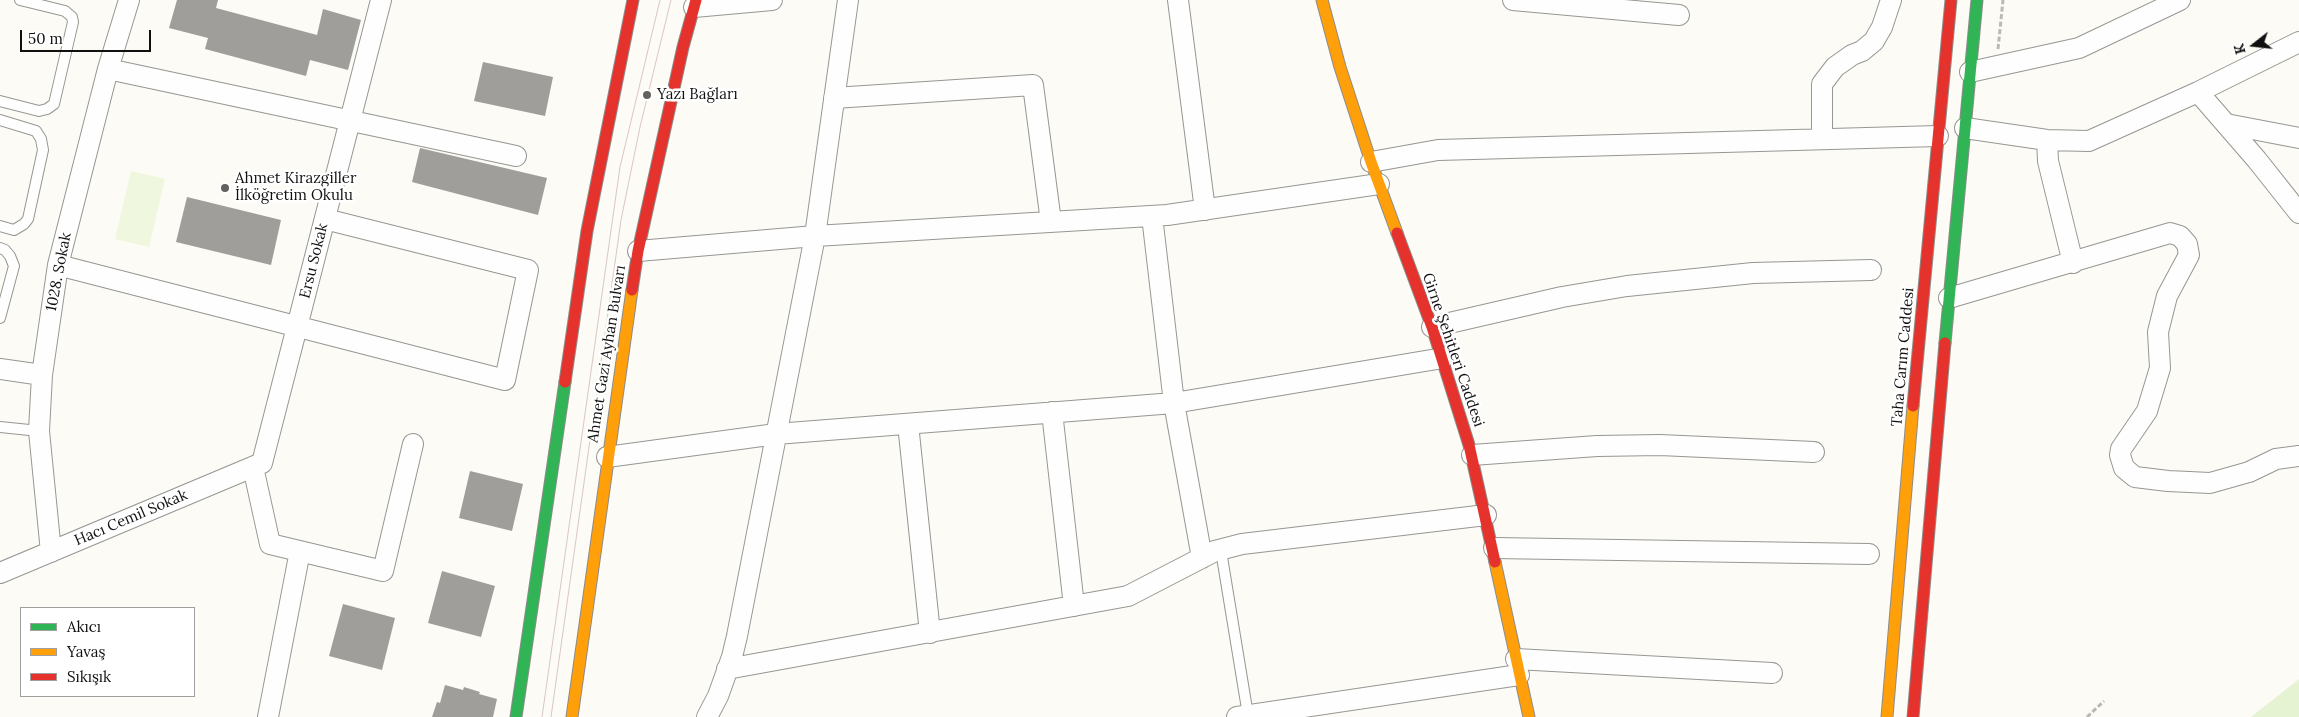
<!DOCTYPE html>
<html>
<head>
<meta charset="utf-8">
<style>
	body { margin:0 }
	#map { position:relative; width:2299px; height:717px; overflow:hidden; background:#fcfbf5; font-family:Lora,serif }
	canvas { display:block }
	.legend { position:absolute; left:20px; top:607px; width:175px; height:90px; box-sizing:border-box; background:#fff; border:1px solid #9f9f9f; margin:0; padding:6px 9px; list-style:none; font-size:15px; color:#101010 }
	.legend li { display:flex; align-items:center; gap:10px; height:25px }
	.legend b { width:25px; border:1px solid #9f9f9f }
	.north { position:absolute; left:2229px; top:20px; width:50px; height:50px; -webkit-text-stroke:4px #fff; paint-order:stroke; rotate:254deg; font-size:14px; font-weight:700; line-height:20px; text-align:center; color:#101010 }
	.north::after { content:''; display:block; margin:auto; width:18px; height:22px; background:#101010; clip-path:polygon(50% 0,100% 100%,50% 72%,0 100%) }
	.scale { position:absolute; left:20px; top:30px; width:131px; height:22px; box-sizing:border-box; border:2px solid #101010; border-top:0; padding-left:6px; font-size:15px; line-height:18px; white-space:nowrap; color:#101010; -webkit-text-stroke:4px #fff; paint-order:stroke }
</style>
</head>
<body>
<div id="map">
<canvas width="2299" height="717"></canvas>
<ul class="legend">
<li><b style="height:6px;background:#30b455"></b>Akıcı</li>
<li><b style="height:6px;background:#ff9f0a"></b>Yavaş</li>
<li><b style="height:6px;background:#e5322d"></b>Sıkışık</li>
</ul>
<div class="north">K</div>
<div class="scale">50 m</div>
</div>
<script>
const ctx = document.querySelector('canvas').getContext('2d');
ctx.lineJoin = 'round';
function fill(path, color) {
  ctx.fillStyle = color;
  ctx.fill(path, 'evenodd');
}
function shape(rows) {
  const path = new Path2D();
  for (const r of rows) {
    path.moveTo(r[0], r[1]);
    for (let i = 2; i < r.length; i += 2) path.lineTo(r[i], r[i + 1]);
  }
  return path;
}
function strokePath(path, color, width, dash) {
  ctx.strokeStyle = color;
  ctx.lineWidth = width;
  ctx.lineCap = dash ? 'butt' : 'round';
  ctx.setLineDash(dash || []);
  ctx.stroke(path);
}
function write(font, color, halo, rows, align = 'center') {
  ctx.font = font + ' Lora,serif';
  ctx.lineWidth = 5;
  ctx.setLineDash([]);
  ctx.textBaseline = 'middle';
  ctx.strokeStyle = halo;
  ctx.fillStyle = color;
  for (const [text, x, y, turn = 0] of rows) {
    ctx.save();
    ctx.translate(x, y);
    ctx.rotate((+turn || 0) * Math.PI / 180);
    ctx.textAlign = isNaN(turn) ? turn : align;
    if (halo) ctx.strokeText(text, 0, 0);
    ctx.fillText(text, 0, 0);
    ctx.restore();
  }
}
const green = shape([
	[2299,679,2299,717,2251,717]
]);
const pitch = shape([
	[131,171,165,179,149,247,115,239]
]);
const building = shape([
	[177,0,218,0,216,8,317,35,323,9,361,20,348,70,310,60,306,76,205,49,208,38,169,28],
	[483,62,553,77,545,116,474,101],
	[420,148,547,178,538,215,412,182],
	[187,197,281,220,271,265,176,242],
	[470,471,523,484,512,531,459,518],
	[442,571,495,586,481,637,428,623],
	[343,604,395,618,382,670,329,656],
	[445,685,463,690,464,687,480,692,479,694,497,699,493,717,432,717,437,702,440,703]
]);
const path = shape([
	[1998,49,2003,0],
	[2087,717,2104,701]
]);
const lane = shape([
	[0,101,39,111,47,109,54,104,73,22,72,17,65,11,20,0],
	[0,120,36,131,41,139,43,150,28,219,24,224,14,230,0,226],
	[0,248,5,250,10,256,14,266,0,318],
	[0,427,39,431],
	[1215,551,1222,557,1248,715]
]);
const street = shape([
	[1178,0,1205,210],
	[1513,0,1679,15],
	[694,7,772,0],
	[108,69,516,156],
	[1970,72,2079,48,2180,0],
	[2198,92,2257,160,2299,213],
	[834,98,1033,85,1051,222],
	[2226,124,2299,138],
	[1965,128,2047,140,2089,141,2198,92,2299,42],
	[1822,139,1822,84,1835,67,1852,55,1862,51,1874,41,1882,27,1891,0],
	[2047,140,2048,161,2073,263],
	[1371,162,1438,150,1938,136],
	[1152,216,1174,403,1202,558],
	[638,251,815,236,1167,215,1379,184],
	[58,265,505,380,528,270,325,219],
	[1949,298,2170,233,2180,236,2187,244,2189,255,2167,296,2158,332,2160,368,2147,411,2121,449,2120,455,2124,468,2135,477,2168,481,2210,483,2249,472,2276,459,2299,456],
	[1432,327,1562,297,1627,286,1753,273,1871,270],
	[0,369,42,375],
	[1052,412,1074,606],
	[908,424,930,633],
	[1472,455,1597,446,1660,445,1814,452],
	[607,457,776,434,1174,403,1443,358],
	[253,467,270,544,383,571,413,444],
	[1494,548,1869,554],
	[51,552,39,431,42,375,58,265,108,69,129,0],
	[0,573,262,463,381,0],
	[1516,659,1772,673],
	[727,669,1128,596,1215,551,1242,544,1486,515],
	[268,717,300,551],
	[707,717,718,696,732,657,737,636,815,236,848,0],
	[1237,717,1519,675]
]);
const fast = shape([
	[1945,343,1977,0],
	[516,717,565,382]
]);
const slow = shape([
	[1322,0,1340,67,1371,162,1397,233],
	[1495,562,1529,717],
	[572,717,632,290],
	[1887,717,1913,406]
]);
const jam = shape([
	[1397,233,1432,327,1469,445,1495,562],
	[632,290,638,251,683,47,696,0],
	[565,382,587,231,633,0],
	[1913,406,1951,0],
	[1913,717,1945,343]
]);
const tram = shape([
	[542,717,620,167,660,0],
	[551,717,621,220,640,127,671,0]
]);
const markers = [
	[647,95,5,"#636260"],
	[225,188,5,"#636260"]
];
const poiNames = [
	["Yazı Bağları",657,95],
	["Ahmet Kirazgiller",235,179],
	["İlköğretim Okulu",235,196]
];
const streetNames = [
	["Ersu Sokak",314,261,-76],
	["1028. Sokak",59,272,-79],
	["Girne Şehitleri Caddesi",1453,350,71],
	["Ahmet Gazi Ayhan Bulvarı",607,354,-81],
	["Taha Carım Caddesi",1903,357,-85],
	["Hacı Cemil Sokak",131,518,-23]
];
fill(green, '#e5f3d3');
fill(pitch, '#eff7de');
fill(building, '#a09e9a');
strokePath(lane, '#969693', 12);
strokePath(street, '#969693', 22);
strokePath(fast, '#8d8c8a', 13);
strokePath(slow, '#8d8c8a', 13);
strokePath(jam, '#8d8c8a', 13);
strokePath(path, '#b9b9b8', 3, [5, 2.5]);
strokePath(lane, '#fffefe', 10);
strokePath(street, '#fffefe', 20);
strokePath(fast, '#30b455', 11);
strokePath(slow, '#ff9f0a', 11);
strokePath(jam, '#e5322d', 11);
strokePath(tram, '#d9c5c5', 1);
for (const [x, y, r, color] of markers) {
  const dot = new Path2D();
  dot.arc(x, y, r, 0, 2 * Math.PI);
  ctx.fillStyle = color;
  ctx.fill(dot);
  strokePath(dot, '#fff', 2);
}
write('15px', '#101010', '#fff', poiNames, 'left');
write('15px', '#101010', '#fff', streetNames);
</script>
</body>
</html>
